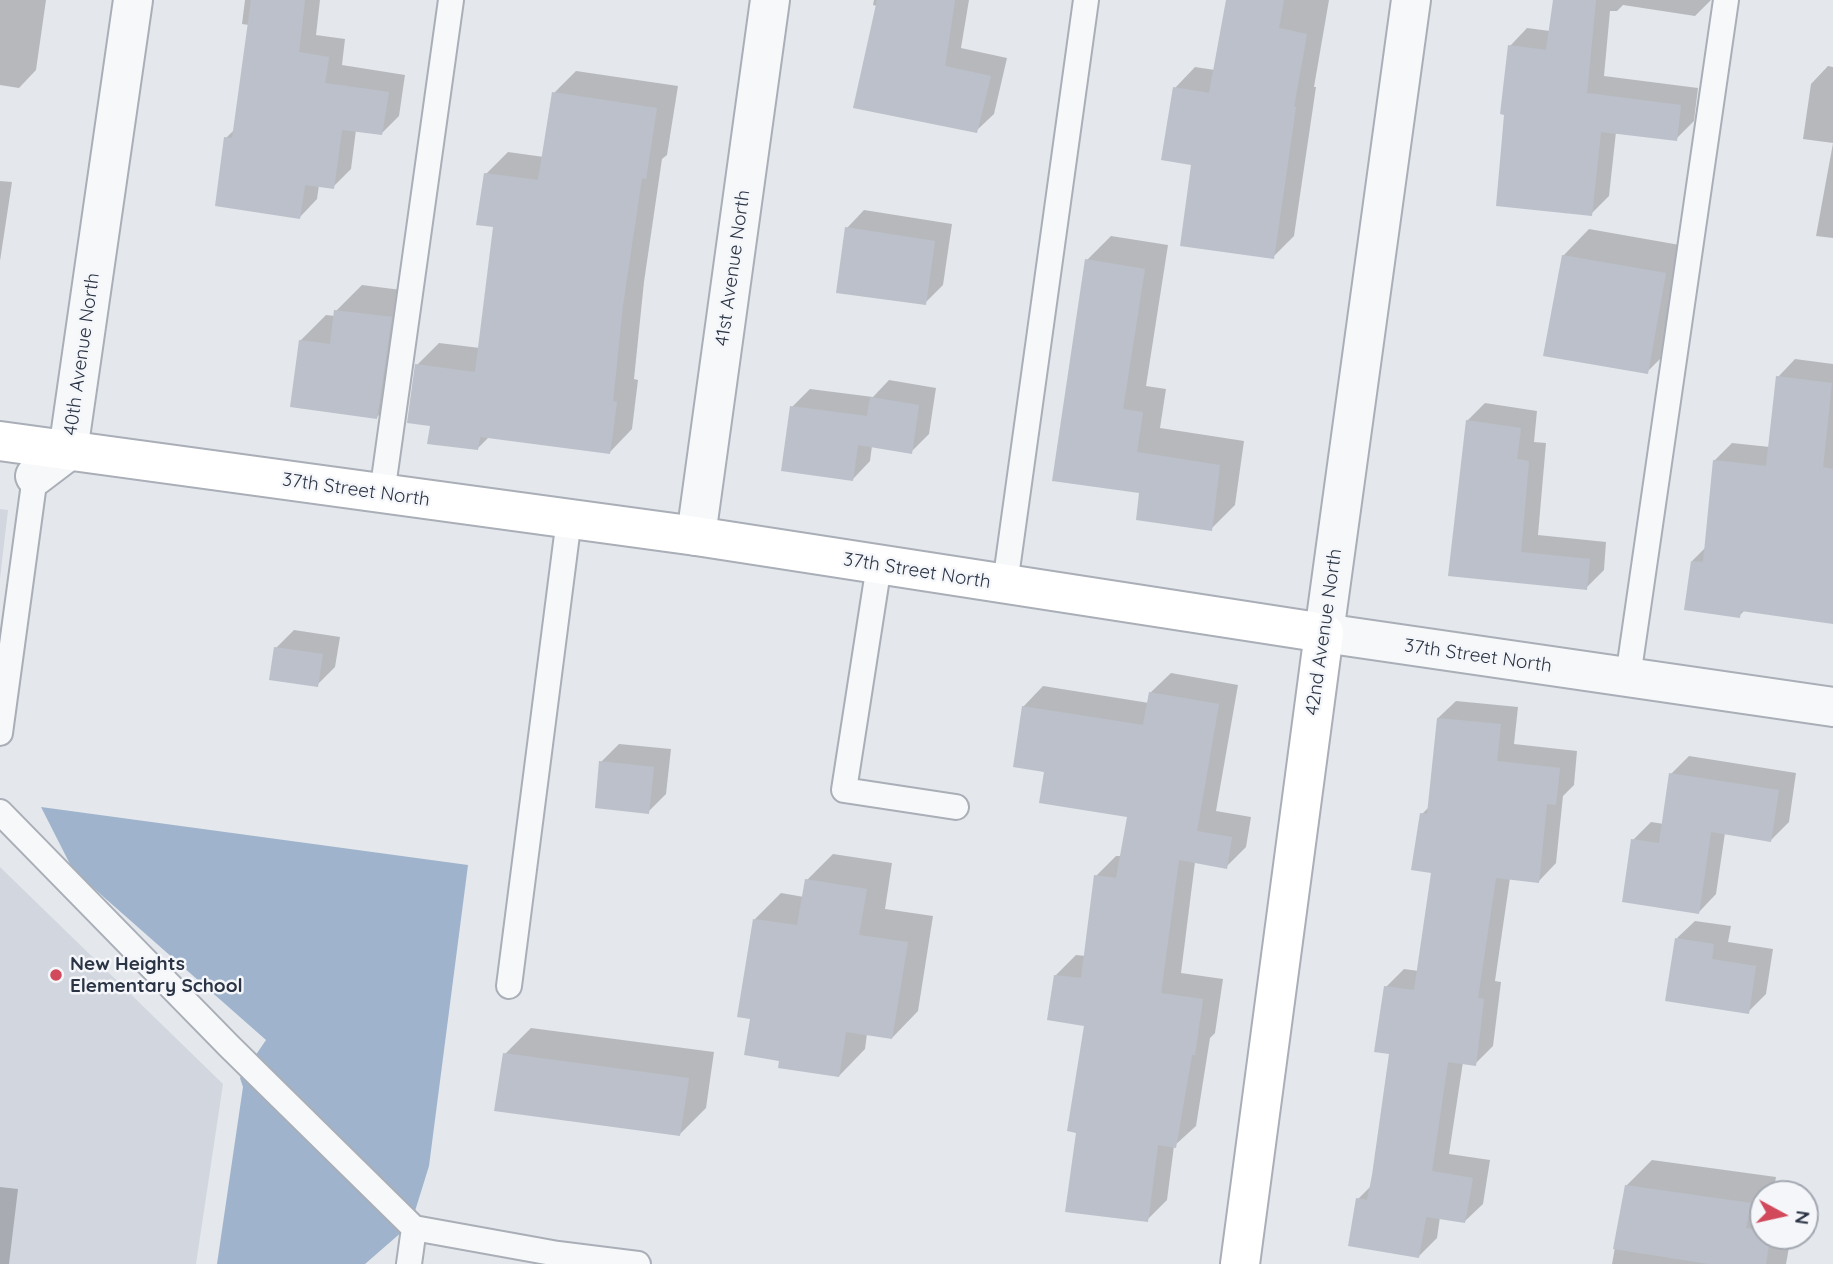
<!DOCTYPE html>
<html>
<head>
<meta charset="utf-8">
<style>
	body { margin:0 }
	#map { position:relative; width:1833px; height:1264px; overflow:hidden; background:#e4e7ec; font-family:Quicksand,sans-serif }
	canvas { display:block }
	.north { position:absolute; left:1749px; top:1180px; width:70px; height:70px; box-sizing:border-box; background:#f4f6f9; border:2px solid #a4a8b1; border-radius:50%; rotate:98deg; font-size:19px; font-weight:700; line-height:28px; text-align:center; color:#2b3445 }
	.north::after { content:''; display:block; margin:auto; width:24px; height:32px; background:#d1495b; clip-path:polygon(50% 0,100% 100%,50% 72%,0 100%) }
</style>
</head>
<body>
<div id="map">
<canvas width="1833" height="1264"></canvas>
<div class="north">N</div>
</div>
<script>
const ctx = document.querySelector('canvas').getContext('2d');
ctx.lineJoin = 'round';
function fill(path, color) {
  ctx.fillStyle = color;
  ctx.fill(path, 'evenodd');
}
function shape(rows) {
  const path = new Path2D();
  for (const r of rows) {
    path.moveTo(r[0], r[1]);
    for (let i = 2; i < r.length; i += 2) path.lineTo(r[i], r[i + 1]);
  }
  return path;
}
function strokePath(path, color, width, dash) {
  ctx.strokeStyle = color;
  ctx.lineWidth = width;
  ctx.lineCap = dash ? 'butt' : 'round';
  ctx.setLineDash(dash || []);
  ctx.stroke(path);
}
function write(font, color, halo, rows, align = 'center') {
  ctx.font = font + ' Quicksand,sans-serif';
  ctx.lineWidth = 5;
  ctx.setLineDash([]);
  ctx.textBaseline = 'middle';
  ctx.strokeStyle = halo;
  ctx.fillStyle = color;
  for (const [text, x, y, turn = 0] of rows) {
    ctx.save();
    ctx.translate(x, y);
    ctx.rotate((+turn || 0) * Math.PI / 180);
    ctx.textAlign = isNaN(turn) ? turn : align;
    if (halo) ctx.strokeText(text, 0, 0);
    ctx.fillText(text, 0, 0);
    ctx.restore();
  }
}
const built = shape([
	[0,509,8,510,0,578],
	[0,867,223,1084,196,1264,0,1264]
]);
const water = shape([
	[41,807,468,865,429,1166,411,1224,365,1264,217,1264,243,1087,240,1078,266,1040,73,870]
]);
const shadow = shape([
	[0,0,46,0,36,70,19,88,0,85],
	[245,0,320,0,316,35,345,39,342,65,405,75,399,116,381,134,356,130,351,169,333,187,319,185,317,199,300,217,226,138,235,129,249,25,242,24],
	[874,0,969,0,961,48,1007,58,994,114,976,131,877,6,873,5],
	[1228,0,1329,0,1314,87,1316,87,1294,236,1273,257,1193,164,1175,88,1195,67,1215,70],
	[1555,0,1711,0,1695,16,1623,5,1617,11,1610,11,1604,76,1698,88,1694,121,1676,139,1616,132,1609,196,1591,214,1510,46,1527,28,1550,31],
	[1828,66,1833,67,1833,238,1816,236,1833,143,1803,139,1811,84],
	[576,71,678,86,667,155,662,159,644,282,634,379,638,380,632,429,610,452,490,436,477,449,431,425,417,365,439,343,480,348,495,225,486,174,508,152,544,157,554,93],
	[0,181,12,182,0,261],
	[864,210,952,224,943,285,925,303,847,228],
	[1589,229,1691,247,1673,346,1647,372,1563,256],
	[1111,236,1168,245,1146,386,1166,389,1160,428,1244,441,1235,505,1211,529,1141,492,1087,260],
	[362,285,417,292,403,391,377,417,300,341,326,315,335,316,336,311],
	[1795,359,1833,364,1833,622,1745,610,1739,616,1692,561,1706,547,1714,461,1732,443,1770,447,1778,377],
	[889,380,936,388,929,434,911,452,872,446,870,461,853,479,792,407,810,389,873,397],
	[1485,403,1537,411,1534,442,1546,443,1538,535,1606,542,1604,570,1586,588,1450,575,1467,421],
	[294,630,340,637,335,667,317,685,276,648],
	[1171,673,1238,685,1216,811,1251,817,1246,847,1226,867,1195,862,1181,973,1223,979,1215,1033,1210,1038,1196,1126,1174,1146,1167,1200,1147,1220,1078,1131,1086,1024,1056,975,1076,955,1086,956,1096,876,1116,856,1122,856,1129,815,1046,770,1023,707,1043,686,1149,703,1150,693],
	[1456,701,1518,707,1514,744,1577,751,1574,785,1563,796,1556,863,1539,881,1510,878,1495,981,1501,982,1493,1046,1475,1064,1463,1062,1449,1154,1490,1160,1483,1204,1465,1221,1440,1217,1437,1238,1419,1256,1358,1199,1372,1185,1391,1052,1386,987,1404,969,1419,971,1433,871,1422,814,1429,807,1438,718],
	[619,744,671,749,666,794,648,812,601,762],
	[1689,756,1796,773,1789,822,1771,840,1725,833,1716,894,1699,912,1633,840,1651,822,1664,824,1671,774],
	[833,854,892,863,885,909,933,916,918,1011,892,1038,867,1034,865,1049,839,1076,782,1059,752,1017,755,919,781,893,804,897,807,880],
	[1695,921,1731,926,1728,942,1773,949,1766,994,1748,1012,1677,938],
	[531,1028,714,1052,706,1108,680,1134,505,1054],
	[1652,1160,1776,1177,1773,1194,1763,1194,1763,1236,1791,1236,1786,1264,1612,1264,1626,1186],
	[0,1187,18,1189,9,1264,0,1264]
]);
const building = shape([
	[251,0,305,0,299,52,329,57,325,83,389,92,382,135,342,130,334,189,305,185,300,219,215,206,224,137,232,138],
	[877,0,955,0,945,66,991,76,977,133,853,108],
	[1226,0,1284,0,1279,28,1307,34,1294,107,1296,107,1274,259,1180,246,1191,165,1161,160,1173,87,1209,93],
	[1553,0,1596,0,1587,93,1681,105,1677,141,1601,132,1592,216,1496,206,1504,115,1500,114,1508,45,1546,50],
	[552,92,657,108,646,179,642,178,623,305,613,401,617,402,610,454,480,437,478,450,427,444,430,426,407,423,415,364,475,372,493,227,476,225,484,173,538,180],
	[845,227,935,241,926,305,836,293],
	[1562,255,1666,273,1648,374,1543,356],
	[1085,259,1145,269,1123,409,1143,412,1137,452,1220,465,1212,531,1136,520,1139,493,1052,481],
	[334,310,392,317,377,419,290,407,299,340,330,344],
	[1776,376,1832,383,1823,467,1833,469,1833,624,1741,611,1740,618,1684,610,1691,561,1703,562,1713,460,1766,466],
	[870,397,919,405,912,454,858,445,853,481,781,471,790,406,867,416],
	[1466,420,1521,428,1517,459,1529,461,1521,552,1590,559,1587,590,1448,576],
	[274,647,323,654,318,687,269,680],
	[1149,692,1219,704,1197,831,1232,837,1227,869,1179,860,1161,993,1203,999,1195,1055,1192,1055,1176,1148,1158,1145,1148,1222,1065,1212,1076,1133,1067,1131,1084,1026,1047,1020,1054,975,1081,978,1094,875,1116,878,1127,817,1039,803,1044,772,1013,767,1022,706,1143,725],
	[1437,718,1501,724,1497,761,1560,768,1556,805,1547,804,1539,883,1496,878,1478,998,1484,999,1476,1066,1448,1062,1432,1171,1473,1178,1465,1223,1426,1217,1419,1258,1348,1246,1356,1198,1367,1200,1372,1175,1389,1054,1374,1052,1384,986,1414,990,1431,873,1411,870,1420,813,1427,814],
	[599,761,654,767,649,814,595,808],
	[1669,773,1779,790,1771,842,1711,832,1699,914,1622,902,1631,839,1659,843],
	[805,879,867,889,859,935,908,942,892,1039,846,1032,839,1077,778,1068,779,1061,744,1055,750,1019,737,1017,753,919,797,925],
	[1675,938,1714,944,1712,959,1756,966,1749,1014,1665,1001],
	[503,1053,689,1078,680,1136,494,1111],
	[1625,1185,1751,1203,1746,1228,1763,1231,1763,1236,1770,1236,1766,1264,1709,1264,1613,1249]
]);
const lane = shape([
	[382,494,451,0],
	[879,565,844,790,956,807],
	[1005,584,1086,0],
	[1628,677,1726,0],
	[0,733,35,476],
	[0,812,229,1046,414,1228,558,1254,638,1264],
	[509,986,569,519],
	[409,1264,414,1228]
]);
const street = shape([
	[1411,0,1324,633,1833,707],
	[35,476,68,451,133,0],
	[696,536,770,0]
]);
const secondary = shape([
	[0,441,696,536,1324,633,1240,1264]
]);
const markers = [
	[56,975,7,"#d1495b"]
];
const streetNames = [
	["41st Avenue North",733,268,-82],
	["40th Avenue North",82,354,-82],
	["37th Street North",356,490,8],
	["37th Street North",917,571,9],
	["42nd Avenue North",1324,632,-82],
	["37th Street North",1478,656,8]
];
const poiNames = [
	["New Heights",70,964],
	["Elementary School",70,986]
];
fill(built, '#d2d6de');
fill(water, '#9fb4cc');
fill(shadow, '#0003');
fill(building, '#bbc0ca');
strokePath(lane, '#a9aeb7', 28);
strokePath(street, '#a9aeb7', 42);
strokePath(secondary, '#a9aeb7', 42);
strokePath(lane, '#f7f8fa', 24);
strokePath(street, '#f7f8fa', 38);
strokePath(secondary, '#fff', 38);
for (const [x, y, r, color] of markers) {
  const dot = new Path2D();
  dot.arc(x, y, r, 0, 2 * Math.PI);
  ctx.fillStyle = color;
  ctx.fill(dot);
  strokePath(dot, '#f4f6f9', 2.5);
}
write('19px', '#2b3445', '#f4f6f9', streetNames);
write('bold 19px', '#2b3445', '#f4f6f9', poiNames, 'left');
</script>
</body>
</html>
